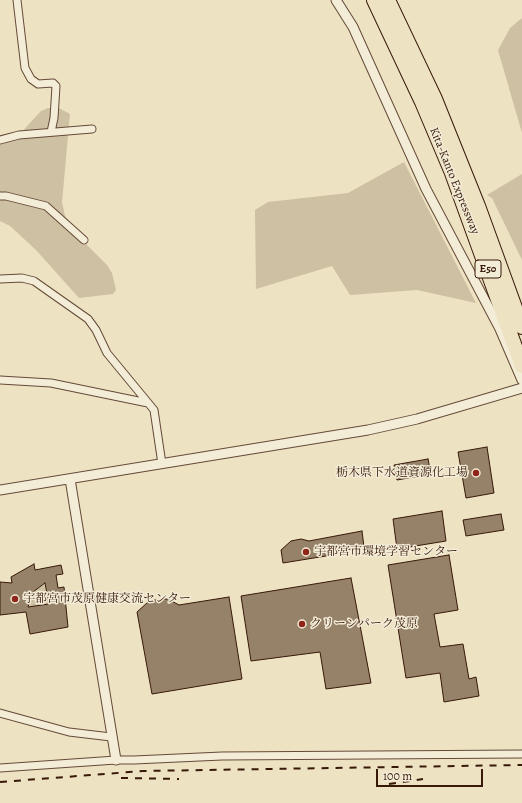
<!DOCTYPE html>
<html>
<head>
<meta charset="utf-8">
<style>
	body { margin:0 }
	#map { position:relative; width:522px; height:803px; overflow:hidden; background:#ede2c2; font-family:Alegreya,serif }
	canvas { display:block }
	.scale { position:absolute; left:376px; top:769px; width:107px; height:18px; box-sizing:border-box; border:2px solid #371809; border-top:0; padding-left:5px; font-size:12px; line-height:14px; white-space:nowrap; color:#371809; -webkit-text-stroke:3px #f3ecd7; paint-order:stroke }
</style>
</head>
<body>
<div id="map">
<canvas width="522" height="803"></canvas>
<div class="scale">100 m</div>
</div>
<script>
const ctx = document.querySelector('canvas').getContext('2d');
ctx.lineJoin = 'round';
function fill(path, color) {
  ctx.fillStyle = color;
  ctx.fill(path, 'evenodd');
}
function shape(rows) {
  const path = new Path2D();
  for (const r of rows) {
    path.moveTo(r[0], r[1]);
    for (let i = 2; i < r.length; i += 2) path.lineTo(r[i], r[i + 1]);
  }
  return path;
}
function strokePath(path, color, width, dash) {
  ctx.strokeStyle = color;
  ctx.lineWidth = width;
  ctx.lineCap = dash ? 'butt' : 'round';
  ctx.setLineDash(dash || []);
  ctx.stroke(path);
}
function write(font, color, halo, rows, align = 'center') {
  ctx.font = font + ' Alegreya,"Noto Serif JP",serif';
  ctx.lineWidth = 3;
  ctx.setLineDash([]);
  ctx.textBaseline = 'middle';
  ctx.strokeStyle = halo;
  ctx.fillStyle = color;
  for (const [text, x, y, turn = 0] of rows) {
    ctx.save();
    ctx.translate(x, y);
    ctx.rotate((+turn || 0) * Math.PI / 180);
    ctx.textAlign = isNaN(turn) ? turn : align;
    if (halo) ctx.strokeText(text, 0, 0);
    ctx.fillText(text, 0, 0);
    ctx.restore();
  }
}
const green = shape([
	[522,18,522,133,498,50,510,28],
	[48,108,59,108,70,114,62,202,65,216,76,234,107,265,112,273,116,290,113,294,79,298,36,250,10,226,0,221,0,140,18,136,41,111],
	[404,162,476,303,417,290,350,295,332,266,256,289,255,210,268,202,348,193],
	[522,174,522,260,492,198,487,195],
	[45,584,49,604,30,607,33,592]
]);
const building = shape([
	[487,447,494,493,466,498,458,452,487,447],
	[428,459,431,474,397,480,394,465,428,459],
	[442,511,446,541,397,549,393,519,442,511],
	[501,514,504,530,466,536,463,520,501,514],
	[362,531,364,547,331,552,332,555,283,563,281,550,291,541,301,539,309,541,362,531],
	[449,555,458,610,434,614,440,647,463,644,469,679,476,677,479,696,444,702,440,673,406,678,388,565,449,555],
	[34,564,35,570,61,565,63,574,56,575,58,588,64,587,68,627,30,634,26,612,0,615,0,582,12,583,11,577,34,564],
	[45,583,49,604,28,607,33,592,45,583],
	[351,578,371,683,326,689,320,652,251,661,241,596,351,578],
	[229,597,242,679,152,694,137,612,148,602,155,600,168,599,179,605,229,597]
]);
const minor = shape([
	[17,0,25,68,31,79,38,84,53,83,56,86,54,118,51,132],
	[0,140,19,135,92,129],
	[0,196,6,196,46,206,84,240],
	[0,279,22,278,34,281,88,319,96,330,107,353,154,410,162,464],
	[0,380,51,383,148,403],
	[0,713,69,732,111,737],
	[0,768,116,760,134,760,222,756,522,754]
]);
const tertiary = shape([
	[336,0,353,27,426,189,500,329,522,380],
	[70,479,116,760],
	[0,490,368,430,417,419,522,388]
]);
const motorway = shape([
	[374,0,422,102,452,173,522,366],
	[388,0,435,99,478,206,522,327]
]);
const rail = shape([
	[121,778,179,779],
	[0,782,143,771,522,765],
	[389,784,423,779]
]);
const markers = [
	[476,473,4,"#8f2418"],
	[306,552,4,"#8f2418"],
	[15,599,4,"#8f2418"],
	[302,624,4,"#8f2418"]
];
const shields = [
	[488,269,26]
];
const shieldNames = [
	["E50",488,269]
];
const streetNames = [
	["Kita-Kanto Expressway",454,181,68]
];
const poiNames = [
	["栃木県下水道資源化工場",468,473,"right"],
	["宇都宮市環境学習センター",314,552],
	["宇都宮市茂原健康交流センター",23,599],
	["クリーンパーク茂原",310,624]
];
fill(green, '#cec0a3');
fill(building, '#968169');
strokePath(building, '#371809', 1);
strokePath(minor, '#644a37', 9);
strokePath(tertiary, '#644a37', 11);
strokePath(motorway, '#371809', 16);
strokePath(minor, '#f3ecd7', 7);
strokePath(tertiary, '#f3ecd7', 9);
strokePath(motorway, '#ede2c2', 14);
strokePath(rail, '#371809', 2, [7, 7]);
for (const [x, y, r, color] of markers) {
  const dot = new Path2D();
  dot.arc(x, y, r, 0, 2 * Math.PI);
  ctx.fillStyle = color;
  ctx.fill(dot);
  strokePath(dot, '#f3ecd7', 1.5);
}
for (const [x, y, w] of shields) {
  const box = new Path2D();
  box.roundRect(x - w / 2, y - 9, w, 18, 3);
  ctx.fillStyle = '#f3ecd7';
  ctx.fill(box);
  strokePath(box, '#371809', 1);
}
write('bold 11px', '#371809', null, shieldNames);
write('12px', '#371809', '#f3ecd7', streetNames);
write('12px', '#371809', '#f3ecd7', poiNames, 'left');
</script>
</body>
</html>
